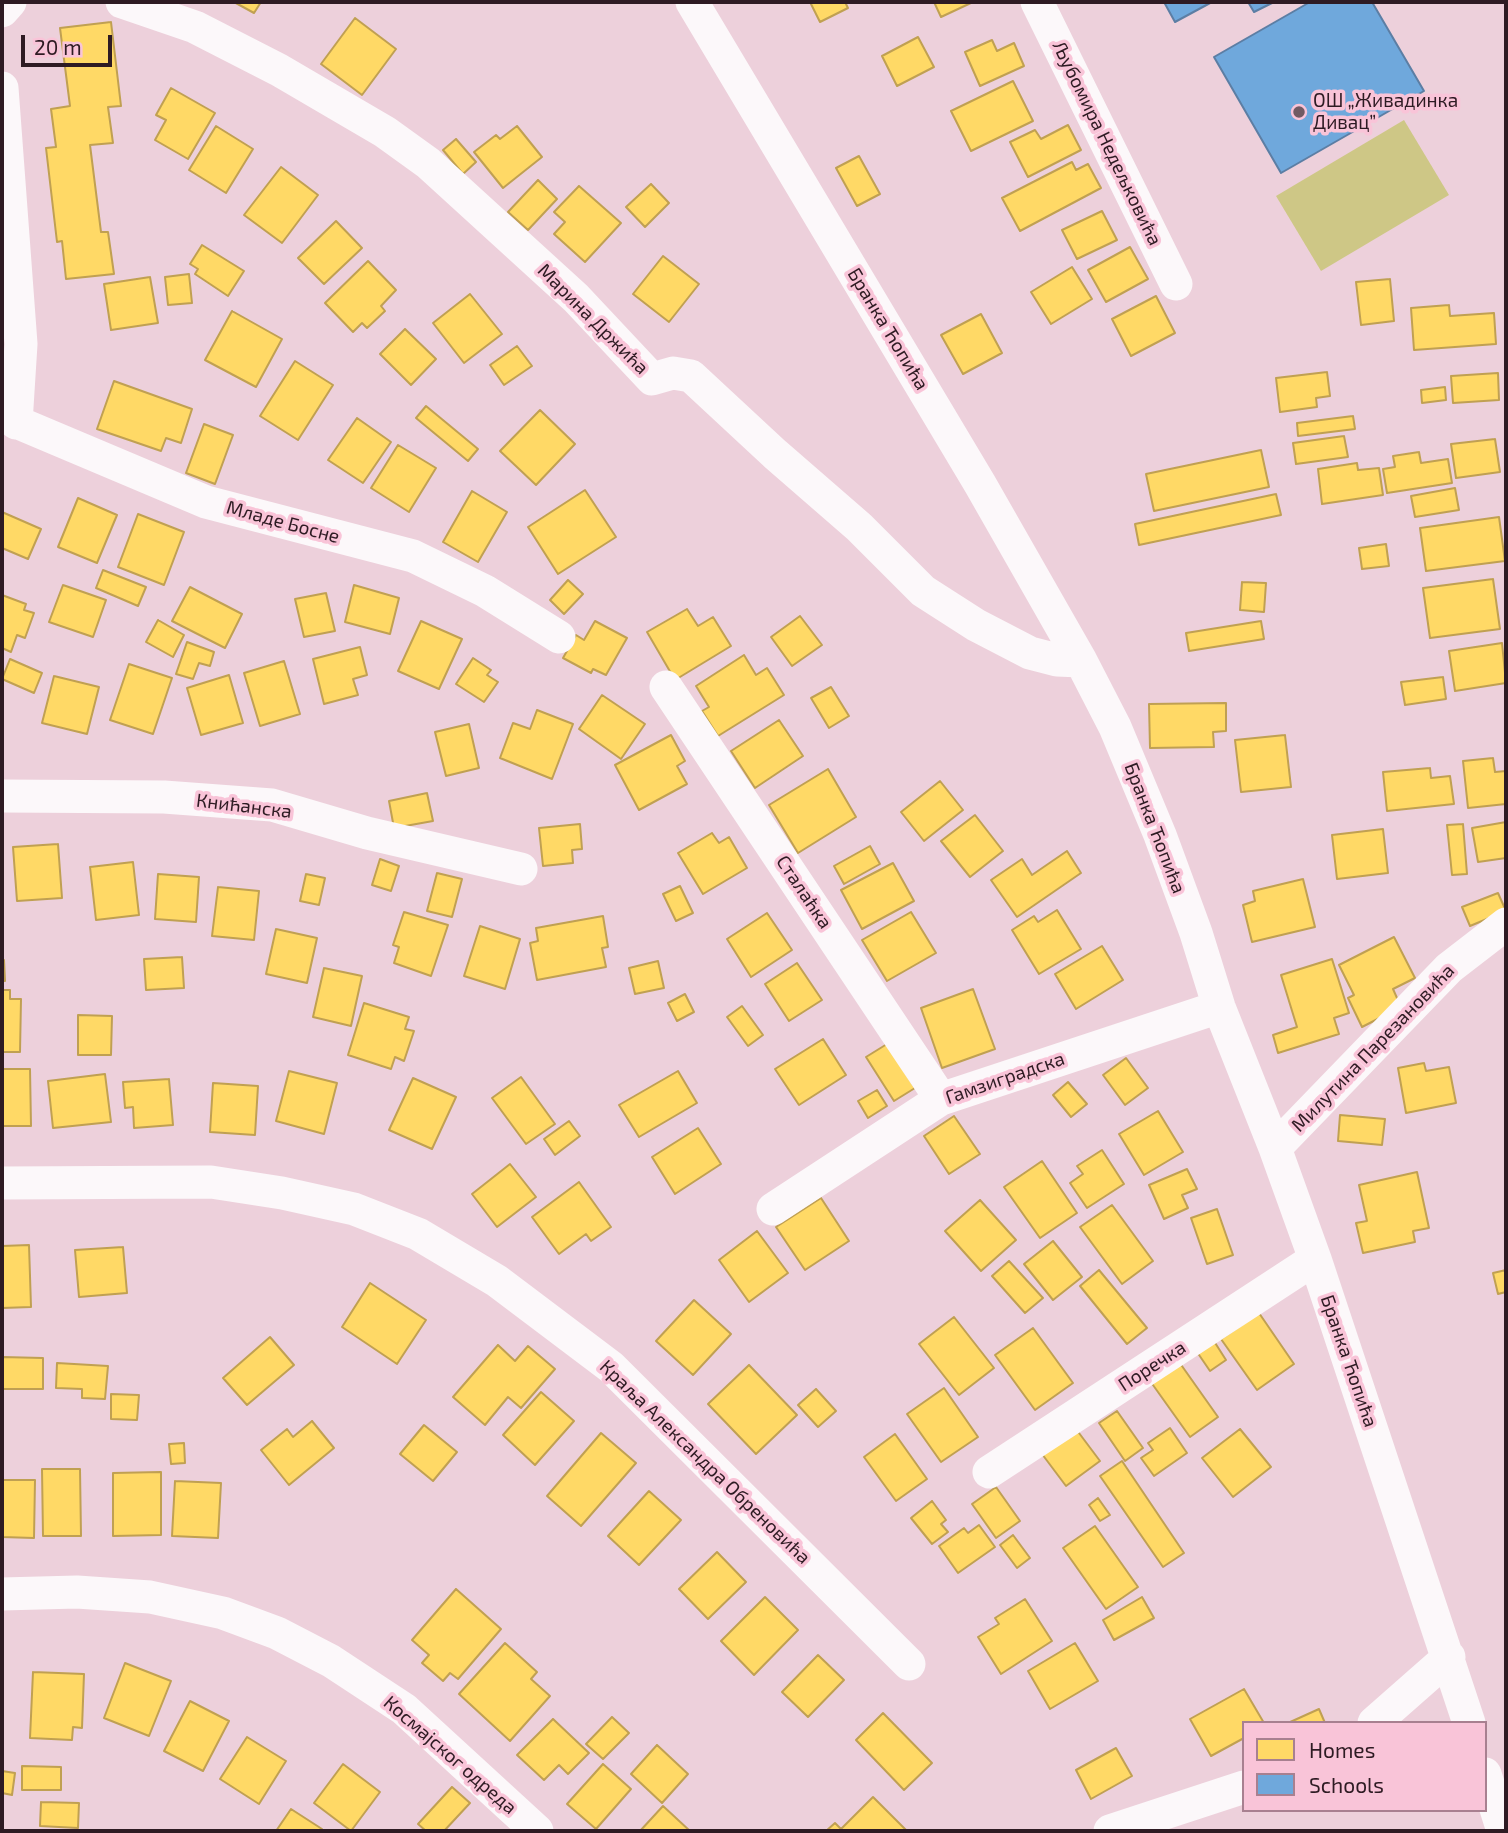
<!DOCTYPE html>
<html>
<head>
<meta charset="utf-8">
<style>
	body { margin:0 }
	#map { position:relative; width:1508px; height:1833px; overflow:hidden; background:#edd0db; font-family:"Exo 2",sans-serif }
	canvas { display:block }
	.frame { position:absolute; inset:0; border:4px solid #2e1b23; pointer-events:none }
	.legend { position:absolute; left:1242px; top:1721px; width:245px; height:91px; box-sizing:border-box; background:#f9c4d8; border:2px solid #a88090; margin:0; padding:9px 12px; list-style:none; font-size:21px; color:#2e1b23 }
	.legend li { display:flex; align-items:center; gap:14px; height:35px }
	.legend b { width:35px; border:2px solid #a88090 }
	.scale { position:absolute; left:21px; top:35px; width:91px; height:32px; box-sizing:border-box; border:4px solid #2e1b23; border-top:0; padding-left:9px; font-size:21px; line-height:24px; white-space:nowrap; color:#2e1b23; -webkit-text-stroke:5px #f9c4d8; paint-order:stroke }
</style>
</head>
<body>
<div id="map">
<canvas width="1508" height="1833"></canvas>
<div class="frame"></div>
<ul class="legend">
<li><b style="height:19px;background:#ffd966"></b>Homes</li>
<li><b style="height:19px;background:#6fa8dc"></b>Schools</li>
</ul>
<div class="scale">20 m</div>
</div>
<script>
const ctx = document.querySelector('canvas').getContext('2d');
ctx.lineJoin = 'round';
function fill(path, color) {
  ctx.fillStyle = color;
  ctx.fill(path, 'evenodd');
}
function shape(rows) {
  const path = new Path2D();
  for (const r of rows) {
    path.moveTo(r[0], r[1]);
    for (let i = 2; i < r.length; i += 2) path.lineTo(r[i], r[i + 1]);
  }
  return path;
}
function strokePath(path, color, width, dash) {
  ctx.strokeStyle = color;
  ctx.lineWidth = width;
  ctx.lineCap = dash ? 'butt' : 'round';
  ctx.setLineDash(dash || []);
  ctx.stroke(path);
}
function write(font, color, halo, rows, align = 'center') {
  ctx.font = font + ' "Exo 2",sans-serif';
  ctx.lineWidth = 7;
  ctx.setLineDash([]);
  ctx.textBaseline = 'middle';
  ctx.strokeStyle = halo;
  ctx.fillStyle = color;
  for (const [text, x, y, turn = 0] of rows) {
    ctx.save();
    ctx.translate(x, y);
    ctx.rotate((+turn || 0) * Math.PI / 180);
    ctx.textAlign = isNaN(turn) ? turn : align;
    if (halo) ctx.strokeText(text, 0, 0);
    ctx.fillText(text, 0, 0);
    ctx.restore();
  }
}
const green = shape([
	[1404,120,1449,195,1321,271,1276,196]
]);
const homes = shape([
	[234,2,261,2,254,13,234,2],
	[810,2,845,2,848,8,820,22,810,2],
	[934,2,973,2,941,17,934,2],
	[355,18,396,49,362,95,321,64,355,18],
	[111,22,121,106,108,107,113,143,90,145,101,232,108,232,114,274,66,279,62,241,57,242,46,148,56,147,51,109,70,106,60,28,111,22],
	[918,37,934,67,897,86,882,56,918,37],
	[992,40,997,51,1014,43,1024,66,980,86,965,52,992,40],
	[1013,81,1033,121,971,151,951,111,1013,81],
	[171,88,215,113,188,159,155,140,166,120,156,115,171,88],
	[1068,125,1081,150,1028,177,1010,142,1035,130,1041,139,1068,125],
	[216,126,253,149,226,193,189,170,216,126],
	[517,126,542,157,503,188,474,152,496,135,500,139,517,126],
	[456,139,476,162,463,174,443,150,456,139],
	[859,156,880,194,857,206,836,168,859,156],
	[1072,162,1076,170,1088,164,1101,188,1020,231,1002,198,1072,162],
	[281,167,318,195,282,243,244,215,281,167],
	[538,180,557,199,528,230,508,212,538,180],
	[651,184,669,203,645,227,626,207,651,184],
	[579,186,621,223,585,262,554,234,565,222,554,212,579,186],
	[1102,211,1117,240,1077,259,1062,230,1102,211],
	[336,221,362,248,324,284,298,258,336,221],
	[202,245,244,271,228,296,195,274,198,269,190,264,202,245],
	[1130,247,1148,279,1106,302,1088,270,1130,247],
	[663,256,699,284,669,322,633,294,663,256],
	[368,261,396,290,381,306,385,311,367,328,362,323,353,332,325,303,368,261],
	[1072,267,1092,299,1051,324,1031,292,1072,267],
	[189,274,192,303,168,305,165,277,189,274],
	[150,277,158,323,111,330,104,284,150,277],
	[1390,279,1394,321,1361,325,1356,282,1390,279],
	[470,294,502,334,464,363,433,323,470,294],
	[1156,296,1175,333,1131,356,1112,319,1156,296],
	[1449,305,1450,316,1494,313,1496,344,1414,350,1411,308,1449,305],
	[232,311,282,339,256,387,205,360,232,311],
	[981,314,1002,353,963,374,941,335,981,314],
	[405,329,436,359,411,385,380,354,405,329],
	[517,346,532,366,504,385,490,365,517,346],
	[295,361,333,385,298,440,260,416,295,361],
	[1327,372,1330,396,1316,398,1317,407,1280,412,1276,378,1327,372],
	[1498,373,1499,400,1453,403,1451,376,1498,373],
	[114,381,192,409,181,443,166,438,161,451,97,429,114,381],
	[1445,387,1446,400,1422,403,1421,390,1445,387],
	[426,406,478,449,468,461,416,418,426,406],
	[540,410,575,444,536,485,500,451,540,410],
	[1353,416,1355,429,1298,436,1297,423,1353,416],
	[357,418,391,442,363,483,328,460,357,418],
	[204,424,233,435,215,484,186,473,204,424],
	[1344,436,1348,457,1296,464,1293,443,1344,436],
	[1495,439,1500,472,1456,478,1451,444,1495,439],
	[398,445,436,468,409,512,371,488,398,445],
	[1261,450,1269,487,1154,511,1146,474,1261,450],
	[1419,452,1421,463,1448,459,1452,483,1387,493,1383,469,1395,467,1393,456,1419,452],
	[1357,463,1358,470,1379,468,1383,495,1322,504,1318,469,1357,463],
	[1455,488,1459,510,1415,517,1411,496,1455,488],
	[585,490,616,537,558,574,528,527,585,490],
	[472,491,507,512,478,562,443,542,472,491],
	[1276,494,1281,515,1139,545,1135,524,1276,494],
	[78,498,117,515,97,563,58,547,78,498],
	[2,512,41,529,28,559,2,548,2,512],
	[138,514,184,532,164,585,118,567,138,514],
	[1499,517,1505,561,1426,571,1420,528,1499,517],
	[1386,544,1389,566,1362,569,1359,548,1386,544],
	[103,570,146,587,138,606,96,588,103,570],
	[1493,579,1500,629,1430,638,1423,588,1493,579],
	[568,580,583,594,564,614,550,600,568,580],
	[1242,582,1266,583,1264,612,1240,610,1242,582],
	[63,585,106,600,93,637,49,622,63,585],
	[354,585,399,598,390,634,345,622,354,585],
	[190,587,242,614,225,648,172,621,190,587],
	[326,593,335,631,304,637,295,599,326,593],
	[2,595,26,604,24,610,34,613,25,638,17,635,11,652,2,648,2,595],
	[687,609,698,626,713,617,731,646,675,680,647,632,687,609],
	[800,616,822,645,792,666,771,637,800,616],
	[158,620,184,635,173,657,146,642,158,620],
	[421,621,462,639,439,689,398,671,421,621],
	[595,621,627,638,606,675,593,669,591,673,563,658,576,635,584,640,595,621],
	[1261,621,1264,639,1189,651,1186,633,1261,621],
	[187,642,214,652,210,666,199,663,193,679,176,674,187,642],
	[1502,643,1506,683,1455,691,1449,651,1502,643],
	[360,647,367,675,353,679,358,695,324,704,313,659,360,647],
	[744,655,756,675,767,668,784,695,718,736,702,711,709,707,696,686,744,655],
	[473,658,491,670,487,675,498,682,484,702,456,684,473,658],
	[10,659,42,673,34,693,2,679,10,659],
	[284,661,300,714,260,726,244,673,284,661],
	[129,664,172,678,153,734,110,720,129,664],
	[229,675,243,723,201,735,187,688,229,675],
	[54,676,99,687,87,734,42,723,54,676],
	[1443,677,1446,699,1405,705,1401,682,1443,677],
	[831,687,849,716,829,728,811,698,831,687],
	[602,695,645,724,621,759,579,729,602,695],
	[1226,703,1226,731,1213,732,1214,747,1150,748,1149,704,1226,703],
	[537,710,573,724,552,779,500,758,513,723,530,729,537,710],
	[779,720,803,756,755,788,731,751,779,720],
	[469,724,479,768,446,776,435,732,469,724],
	[671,735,685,761,677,766,687,784,639,810,615,765,671,735],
	[1285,735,1291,787,1241,792,1235,740,1285,735],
	[1493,758,1495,772,1506,771,1506,804,1468,808,1463,761,1493,758],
	[1430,768,1431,778,1450,776,1454,804,1387,811,1383,772,1430,768],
	[828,769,856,817,798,853,769,805,828,769],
	[940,781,963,810,924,841,901,812,940,781],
	[427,793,433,821,394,828,389,801,427,793],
	[975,815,1003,851,970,877,941,841,975,815],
	[1506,822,1506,858,1478,862,1472,828,1506,822],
	[580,824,582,849,572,850,573,863,543,866,539,828,580,824],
	[1463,824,1467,874,1452,875,1447,825,1463,824],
	[1383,829,1388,873,1337,879,1332,835,1383,829],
	[712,833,719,843,729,837,747,868,703,894,678,853,712,833],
	[58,844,62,898,17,901,13,847,58,844],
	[870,846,880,864,844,884,834,866,870,846],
	[1067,851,1081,873,1017,917,991,880,1022,859,1032,875,1067,851],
	[380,859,399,866,391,891,372,885,380,859],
	[133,862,139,915,96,920,90,867,133,862],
	[893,863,914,901,862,929,841,890,893,863],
	[437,873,462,879,452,917,427,911,437,873],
	[158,874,199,877,196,922,155,919,158,874],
	[306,874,325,878,319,905,300,901,306,874],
	[1303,879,1315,927,1252,942,1243,905,1255,901,1253,891,1303,879],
	[680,886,693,913,676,921,663,894,680,886],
	[218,887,259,891,254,940,212,936,218,887],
	[1498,893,1506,911,1470,926,1462,907,1498,893],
	[1057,910,1081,949,1039,974,1012,930,1034,916,1038,922,1057,910],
	[404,912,448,925,431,976,394,963,399,947,393,945,404,912],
	[911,912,936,953,887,981,862,940,911,912],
	[767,913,792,950,751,977,727,939,767,913],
	[603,916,608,947,602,948,606,967,537,980,530,943,538,941,536,928,603,916],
	[480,926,520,939,505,989,464,976,480,926],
	[276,929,317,938,307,983,266,974,276,929],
	[1394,937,1415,978,1393,989,1401,1007,1362,1027,1348,998,1354,995,1339,965,1394,937],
	[1102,946,1123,980,1076,1009,1055,974,1102,946],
	[182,957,184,988,146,990,144,959,182,957],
	[1332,959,1349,1013,1334,1018,1339,1034,1278,1053,1273,1035,1297,1027,1281,975,1332,959],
	[2,960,4,960,5,981,2,981,2,960],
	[658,961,664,988,635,994,629,968,658,961],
	[797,963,822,1000,789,1021,765,984,797,963],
	[324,968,362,976,351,1026,313,1017,324,968],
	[973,989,995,1049,942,1068,921,1008,973,989],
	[2,990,10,990,10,999,21,999,20,1052,2,1052,2,990],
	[685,994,694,1012,677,1021,668,1003,685,994],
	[364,1003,409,1017,405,1029,414,1031,404,1061,395,1057,391,1069,348,1055,364,1003],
	[742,1006,763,1035,748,1046,727,1017,742,1006],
	[78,1015,112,1016,111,1055,78,1055,78,1015],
	[823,1039,846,1075,799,1105,775,1069,823,1039],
	[887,1044,915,1088,894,1101,866,1057,887,1044],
	[1126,1058,1148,1088,1125,1105,1103,1075,1126,1058],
	[1505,1059,1506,1059,1506,1110,1505,1110,1505,1059],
	[1424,1063,1426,1071,1449,1067,1456,1103,1406,1113,1398,1068,1424,1063],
	[2,1069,30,1069,31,1126,2,1126,2,1069],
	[289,1071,337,1083,324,1134,276,1121,289,1071],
	[678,1071,697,1103,639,1137,619,1105,678,1071],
	[105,1074,111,1122,53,1128,48,1081,105,1074],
	[521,1077,555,1124,526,1144,492,1098,521,1077],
	[413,1078,456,1097,432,1149,389,1130,413,1078],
	[169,1079,173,1125,134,1128,133,1107,125,1108,123,1082,169,1079],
	[1068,1082,1087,1104,1071,1117,1053,1095,1068,1082],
	[213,1083,258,1086,255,1135,210,1132,213,1083],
	[877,1090,887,1106,868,1118,858,1101,877,1090],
	[1158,1111,1183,1152,1144,1175,1119,1134,1158,1111],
	[1340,1115,1385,1119,1382,1145,1338,1141,1340,1115],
	[954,1116,980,1154,949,1174,924,1136,954,1116],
	[569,1121,580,1136,555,1155,544,1139,569,1121],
	[698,1128,721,1164,675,1194,652,1157,698,1128],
	[1102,1150,1124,1184,1087,1208,1070,1183,1083,1174,1077,1166,1102,1150],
	[1042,1161,1077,1213,1040,1238,1004,1187,1042,1161],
	[510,1164,536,1197,497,1227,472,1194,510,1164],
	[1187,1169,1197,1189,1182,1195,1188,1208,1164,1219,1149,1185,1187,1169],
	[1417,1172,1429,1228,1413,1231,1415,1242,1363,1253,1356,1223,1367,1221,1359,1185,1417,1172],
	[579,1182,611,1227,591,1241,586,1234,559,1254,532,1217,579,1182],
	[821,1198,849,1241,805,1270,776,1227,821,1198],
	[980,1200,1016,1240,981,1271,945,1231,980,1200],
	[1112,1205,1153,1261,1122,1284,1080,1227,1112,1205],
	[1217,1209,1233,1255,1207,1264,1191,1218,1217,1209],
	[757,1231,788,1273,749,1302,719,1260,757,1231],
	[1053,1241,1082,1277,1053,1300,1024,1264,1053,1241],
	[29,1245,31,1307,2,1308,2,1246,29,1245],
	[123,1247,127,1293,79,1297,75,1250,123,1247],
	[1009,1261,1043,1298,1025,1313,992,1276,1009,1261],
	[1099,1270,1147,1328,1127,1344,1080,1286,1099,1270],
	[1506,1270,1506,1292,1498,1294,1493,1273,1506,1270],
	[370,1283,426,1320,397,1364,342,1327,370,1283],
	[694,1300,731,1334,693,1375,656,1341,694,1300],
	[1259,1313,1294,1364,1257,1390,1221,1339,1259,1313],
	[954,1317,994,1368,959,1395,919,1344,954,1317],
	[1033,1328,1073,1383,1035,1410,995,1355,1033,1328],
	[270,1337,294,1365,247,1405,223,1378,270,1337],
	[1212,1338,1226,1360,1210,1371,1195,1349,1212,1338],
	[498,1345,515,1361,528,1346,555,1369,521,1408,508,1397,485,1425,453,1397,498,1345],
	[2,1357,43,1358,43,1389,2,1389,2,1357],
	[1177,1359,1218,1417,1190,1437,1148,1378,1177,1359],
	[57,1363,108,1366,105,1399,82,1398,82,1389,56,1388,57,1363],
	[749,1365,797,1415,756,1454,708,1404,749,1365],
	[944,1388,978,1437,941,1462,907,1414,944,1388],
	[816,1389,836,1411,818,1427,798,1405,816,1389],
	[541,1392,574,1421,535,1465,503,1435,541,1392],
	[111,1394,139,1395,137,1420,111,1419,111,1394],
	[1117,1411,1143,1448,1125,1461,1099,1423,1117,1411],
	[312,1421,334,1448,289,1485,261,1450,287,1429,293,1437,312,1421],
	[424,1425,457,1452,433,1481,400,1454,424,1425],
	[1073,1425,1100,1461,1066,1486,1039,1450,1073,1425],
	[1170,1428,1187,1453,1154,1476,1141,1458,1153,1450,1148,1443,1170,1428],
	[1240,1429,1271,1467,1233,1497,1202,1458,1240,1429],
	[601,1433,636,1463,581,1526,547,1496,601,1433],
	[895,1434,927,1479,896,1501,864,1457,895,1434],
	[184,1443,185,1463,171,1464,169,1444,184,1443],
	[1122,1461,1184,1553,1163,1567,1100,1476,1122,1461],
	[42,1469,80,1469,81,1536,43,1536,42,1469],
	[161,1472,161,1535,113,1536,113,1473,161,1472],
	[2,1480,35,1480,34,1538,2,1537,2,1480],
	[175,1481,221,1483,218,1538,172,1536,175,1481],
	[996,1487,1020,1521,996,1538,972,1504,996,1487],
	[649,1491,681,1520,639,1565,608,1536,649,1491],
	[1098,1498,1110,1515,1100,1521,1089,1505,1098,1498],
	[932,1501,946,1520,941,1524,948,1532,932,1544,911,1518,932,1501],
	[979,1525,995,1547,958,1573,939,1546,964,1528,968,1533,979,1525],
	[1095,1526,1138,1587,1106,1609,1063,1548,1095,1526],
	[1013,1535,1030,1558,1017,1568,1000,1545,1013,1535],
	[717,1552,746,1582,708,1619,679,1589,717,1552],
	[456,1589,501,1629,458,1679,450,1673,443,1681,422,1663,429,1655,412,1640,456,1589],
	[765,1597,798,1630,754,1675,721,1641,765,1597],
	[1142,1597,1154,1618,1114,1640,1103,1620,1142,1597],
	[1025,1599,1052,1641,1001,1674,978,1637,999,1624,995,1618,1025,1599],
	[505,1643,537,1672,531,1679,550,1696,510,1741,459,1694,505,1643],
	[1075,1643,1098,1681,1050,1709,1028,1671,1075,1643],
	[818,1655,844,1680,808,1717,782,1692,818,1655],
	[125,1663,171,1681,149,1736,104,1718,125,1663],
	[33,1672,84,1674,82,1728,73,1727,72,1740,30,1738,33,1672],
	[1244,1689,1264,1723,1244,1723,1244,1738,1211,1756,1190,1719,1244,1689],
	[190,1701,229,1721,203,1771,164,1751,190,1701],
	[1319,1709,1325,1723,1288,1723,1319,1709],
	[883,1713,932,1763,904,1790,856,1740,883,1713],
	[612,1717,629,1733,603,1759,586,1744,612,1717],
	[553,1719,589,1753,568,1774,559,1765,544,1780,517,1755,553,1719],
	[247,1737,286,1761,259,1804,220,1779,247,1737],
	[657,1745,688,1774,662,1803,631,1774,657,1745],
	[1116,1748,1132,1776,1091,1799,1076,1770,1116,1748],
	[343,1764,380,1792,351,1831,314,1803,343,1764],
	[603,1764,631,1789,596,1829,567,1804,603,1764],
	[22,1766,61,1767,61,1790,22,1790,22,1766],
	[2,1771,15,1773,12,1795,2,1793,2,1771],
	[452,1787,470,1803,444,1831,426,1831,418,1824,452,1787],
	[873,1797,907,1831,826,1831,835,1823,841,1829,873,1797],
	[41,1802,79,1803,78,1828,40,1826,41,1802],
	[663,1806,690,1831,640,1831,663,1806],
	[291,1809,322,1829,321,1831,276,1831,291,1809]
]);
const schools = shape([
	[1164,2,1212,2,1175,22,1164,2],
	[1248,2,1274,2,1254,12,1248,2],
	[1310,2,1372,2,1424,91,1281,173,1214,57,1310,2]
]);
const minor = shape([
	[122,2,195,27,279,70,385,132,428,163,576,298,652,379,673,373,691,376,775,454,859,527,923,591,976,625,1030,653,1057,660,1081,661],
	[692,2,980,484,1081,661,1115,727,1160,835,1196,933,1219,1007,1275,1148,1315,1259,1469,1723],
	[1037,2,1176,284],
	[2,11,10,2],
	[2,88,21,344,16,423],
	[2,416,206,502,413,556,485,591,559,637],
	[666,687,941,1099],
	[2,796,164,797,272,805,367,833,521,869],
	[1275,1148,1449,968,1506,924],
	[2,1183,211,1182,282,1193,354,1209,418,1234,497,1281,611,1367,909,1664],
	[773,1209,941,1099,1219,1007],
	[989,1472,1315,1259],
	[2,1594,77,1592,150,1597,223,1613,277,1633,331,1661,404,1709,537,1831],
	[1374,1723,1449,1657],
	[1485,1774,1503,1831],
	[1110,1831,1244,1787]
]);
const markers = [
	[1299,112,7,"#715a63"]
];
const poiNames = [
	["ОШ „Живадинка",1313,101],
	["Дивац”",1313,123]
];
const streetNames = [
	["Љубомира Недељковића",1107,143,64],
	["Марина Држића",593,319,45],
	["Бранка Ћопића",888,329,59],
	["Младе Босне",283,522,15],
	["Книћанска",244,806,7],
	["Бранка Ћопића",1155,828,69],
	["Сталаћка",804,892,56],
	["Милутина Парезановића",1373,1048,-46],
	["Гамзиградска",1005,1078,-19],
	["Бранка Ћопића",1349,1361,71],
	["Поречка",1152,1366,-33],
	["Краља Александра Обреновића",705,1462,44],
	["Космајског одреда",450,1755,41]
];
fill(green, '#cec786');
fill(homes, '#ffd966');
strokePath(homes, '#c0a052', 2);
fill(schools, '#6fa8dc');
strokePath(schools, '#5c7ea4', 2);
strokePath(minor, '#fcf8fa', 33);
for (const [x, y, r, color] of markers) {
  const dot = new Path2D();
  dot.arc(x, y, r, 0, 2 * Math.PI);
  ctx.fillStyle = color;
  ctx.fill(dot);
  strokePath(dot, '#f9c4d8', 2.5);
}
write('19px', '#2e1b23', '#f9c4d8', poiNames, 'left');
write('19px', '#2e1b23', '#f9c4d8', streetNames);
</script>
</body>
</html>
